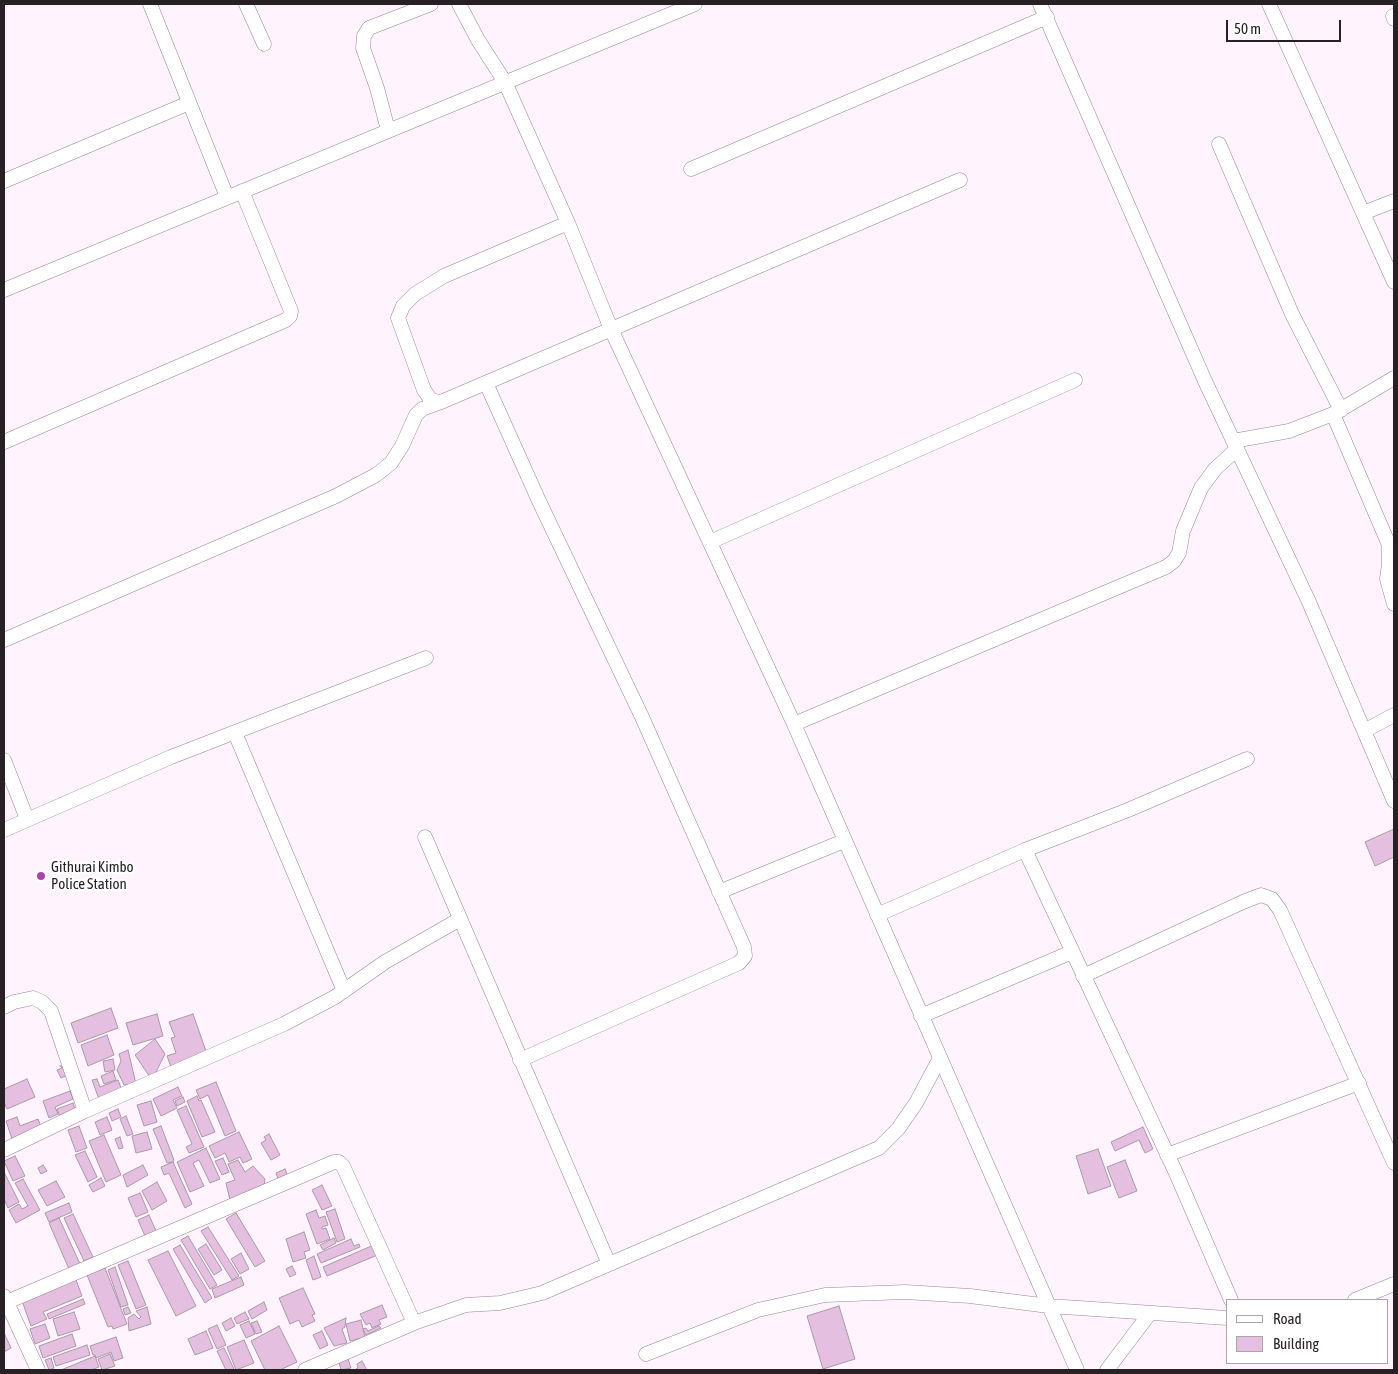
<!DOCTYPE html>
<html>
<head>
<meta charset="utf-8">
<style>
	body { margin:0 }
	#map { position:relative; width:1398px; height:1374px; overflow:hidden; background:#fff3fd; font-family:"Asap Condensed",sans-serif }
	canvas { display:block }
	.frame { position:absolute; inset:0; border:5px solid #272126; pointer-events:none }
	.legend { position:absolute; left:1226px; top:1299px; width:162px; height:65px; box-sizing:border-box; background:#fff; border:1px solid #a9a6a8; margin:0; padding:6px 9px; list-style:none; font-size:15px; color:#272126 }
	.legend li { display:flex; align-items:center; gap:10px; height:25px }
	.legend b { width:25px; border:1px solid #a9a6a8 }
	.scale { position:absolute; left:1226px; top:20px; width:115px; height:22px; box-sizing:border-box; border:2px solid #272126; border-top:0; padding-left:6px; font-size:15px; line-height:18px; white-space:nowrap; color:#272126; -webkit-text-stroke:4px #fff; paint-order:stroke }
</style>
</head>
<body>
<div id="map">
<canvas width="1398" height="1374"></canvas>
<div class="frame"></div>
<ul class="legend">
<li><b style="height:6px;background:#fff"></b>Road</li>
<li><b style="height:14px;background:#e4bfdf"></b>Building</li>
</ul>
<div class="scale">50 m</div>
</div>
<script>
const ctx = document.querySelector('canvas').getContext('2d');
ctx.lineJoin = 'round';
function fill(path, color) {
  ctx.fillStyle = color;
  ctx.fill(path, 'evenodd');
}
function shape(rows) {
  const path = new Path2D();
  for (const r of rows) {
    path.moveTo(r[0], r[1]);
    for (let i = 2; i < r.length; i += 2) path.lineTo(r[i], r[i + 1]);
  }
  return path;
}
function strokePath(path, color, width, dash) {
  ctx.strokeStyle = color;
  ctx.lineWidth = width;
  ctx.lineCap = dash ? 'butt' : 'round';
  ctx.setLineDash(dash || []);
  ctx.stroke(path);
}
function write(font, color, halo, rows, align = 'center') {
  ctx.font = font + ' "Asap Condensed",sans-serif';
  ctx.lineWidth = 4.5;
  ctx.setLineDash([]);
  ctx.textBaseline = 'middle';
  ctx.strokeStyle = halo;
  ctx.fillStyle = color;
  for (const [text, x, y, turn = 0] of rows) {
    ctx.save();
    ctx.translate(x, y);
    ctx.rotate((+turn || 0) * Math.PI / 180);
    ctx.textAlign = isNaN(turn) ? turn : align;
    if (halo) ctx.strokeText(text, 0, 0);
    ctx.fillText(text, 0, 0);
    ctx.restore();
  }
}
const building = shape([
	[1394,829,1394,857,1375,866,1365,842,1394,829],
	[111,1008,118,1028,78,1043,71,1023,111,1008],
	[157,1014,163,1036,133,1045,126,1023,157,1014],
	[193,1014,207,1054,171,1067,167,1056,176,1053,171,1038,175,1037,169,1022,193,1014],
	[107,1035,114,1055,88,1066,81,1045,107,1035],
	[155,1039,165,1054,152,1080,135,1055,155,1039],
	[128,1050,136,1084,124,1085,117,1070,121,1061,119,1054,128,1050],
	[113,1059,115,1070,105,1072,103,1061,113,1059],
	[60,1066,62,1066,70,1074,61,1078,57,1070,62,1068,60,1066],
	[113,1071,116,1080,104,1084,101,1076,113,1071],
	[27,1079,35,1097,7,1109,4,1102,4,1089,27,1079],
	[97,1079,100,1087,118,1080,123,1093,100,1102,92,1080,97,1079],
	[216,1082,236,1131,225,1136,208,1095,200,1099,196,1090,216,1082],
	[178,1087,182,1096,173,1100,177,1108,161,1116,153,1099,178,1087],
	[70,1091,73,1099,55,1107,58,1114,49,1118,43,1101,70,1091],
	[197,1096,199,1101,201,1100,215,1132,202,1137,187,1101,197,1096],
	[183,1097,185,1102,177,1106,175,1101,183,1097],
	[151,1101,157,1122,144,1126,137,1105,151,1101],
	[73,1103,77,1115,61,1120,57,1109,73,1103],
	[186,1106,204,1147,189,1153,186,1147,192,1144,177,1110,186,1106],
	[118,1109,121,1117,112,1121,109,1113,118,1109],
	[126,1116,133,1134,127,1136,120,1119,126,1116],
	[17,1117,20,1126,38,1119,42,1129,12,1139,6,1121,17,1117],
	[107,1117,112,1130,100,1135,95,1122,107,1117],
	[79,1126,87,1148,76,1152,68,1130,79,1126],
	[161,1126,174,1160,173,1162,167,1163,153,1129,161,1126],
	[1143,1127,1153,1149,1145,1153,1139,1140,1115,1151,1111,1142,1143,1127],
	[147,1132,152,1149,136,1153,132,1136,147,1132],
	[239,1132,252,1159,243,1163,240,1157,229,1162,225,1153,215,1158,209,1146,239,1132],
	[269,1134,280,1155,271,1160,261,1143,266,1140,264,1137,269,1134],
	[104,1135,121,1175,106,1182,89,1141,104,1135],
	[120,1137,123,1148,119,1149,115,1139,120,1137],
	[206,1148,220,1179,210,1183,199,1160,193,1163,204,1186,190,1192,177,1162,206,1148],
	[1098,1149,1111,1186,1088,1194,1076,1156,1098,1149],
	[85,1151,97,1177,88,1182,75,1155,85,1151],
	[15,1156,25,1176,13,1181,4,1161,15,1156],
	[223,1158,229,1172,222,1175,215,1161,223,1158],
	[238,1160,245,1172,253,1166,265,1179,264,1186,230,1200,226,1183,235,1180,228,1164,238,1160],
	[1125,1160,1137,1191,1119,1198,1107,1167,1125,1160],
	[173,1162,192,1204,185,1208,169,1173,164,1175,161,1167,173,1162],
	[43,1165,47,1171,41,1174,38,1168,43,1165],
	[143,1165,148,1175,127,1187,123,1175,143,1165],
	[285,1169,288,1177,279,1181,276,1173,285,1169],
	[4,1172,19,1202,8,1208,4,1199,4,1172],
	[101,1178,105,1186,93,1192,89,1185,101,1178],
	[23,1179,40,1210,16,1223,9,1210,19,1204,22,1209,28,1206,15,1183,23,1179],
	[56,1181,65,1197,47,1206,38,1190,56,1181],
	[157,1182,167,1201,152,1210,142,1191,157,1182],
	[322,1185,332,1206,322,1210,312,1190,322,1185],
	[140,1193,148,1212,136,1217,128,1198,140,1193],
	[69,1203,72,1212,49,1222,45,1213,69,1203],
	[335,1209,345,1239,337,1242,326,1212,335,1209],
	[316,1210,319,1218,325,1216,328,1225,322,1227,322,1229,326,1228,330,1239,317,1244,306,1214,316,1210],
	[236,1213,265,1261,255,1267,226,1219,236,1213],
	[73,1214,93,1257,84,1261,64,1218,73,1214],
	[149,1215,156,1231,145,1236,138,1220,149,1215],
	[59,1218,80,1264,69,1269,49,1223,59,1218],
	[208,1227,239,1276,232,1280,201,1231,208,1227],
	[304,1232,310,1250,304,1252,306,1258,293,1262,286,1239,304,1232],
	[188,1236,217,1285,210,1289,181,1240,188,1236],
	[334,1238,336,1243,323,1250,320,1245,334,1238],
	[351,1239,354,1246,359,1244,360,1247,321,1263,317,1254,351,1239],
	[206,1244,222,1270,214,1275,198,1249,206,1244],
	[376,1244,380,1254,327,1276,323,1267,376,1244],
	[180,1245,212,1298,205,1303,173,1249,180,1245],
	[168,1251,196,1306,176,1316,148,1260,168,1251],
	[241,1253,249,1269,240,1274,231,1259,241,1253],
	[314,1256,321,1277,313,1280,306,1260,314,1256],
	[128,1261,146,1305,136,1309,118,1265,128,1261],
	[292,1266,296,1274,290,1277,286,1269,292,1266],
	[115,1267,128,1305,121,1307,108,1270,115,1267],
	[105,1268,127,1324,113,1329,112,1326,108,1327,87,1275,105,1268],
	[241,1277,244,1285,215,1298,212,1289,241,1277],
	[76,1280,82,1296,43,1312,47,1319,31,1326,22,1301,76,1280],
	[303,1288,315,1314,312,1315,315,1321,302,1327,299,1320,290,1324,279,1298,303,1288],
	[83,1299,85,1304,49,1319,47,1314,83,1299],
	[264,1302,267,1310,252,1319,248,1311,264,1302],
	[382,1305,387,1317,379,1320,381,1324,372,1328,370,1323,366,1325,360,1314,382,1305],
	[839,1306,855,1359,823,1369,807,1316,839,1306],
	[128,1307,131,1313,125,1315,123,1309,128,1307],
	[147,1307,151,1324,129,1331,128,1318,134,1314,139,1319,141,1317,136,1311,147,1307],
	[74,1312,80,1329,58,1336,53,1319,74,1312],
	[245,1312,249,1319,237,1324,234,1318,245,1312],
	[231,1318,235,1326,226,1331,222,1323,231,1318],
	[346,1318,345,1327,342,1329,347,1343,334,1346,324,1328,346,1318],
	[361,1320,365,1337,350,1341,346,1324,361,1320],
	[249,1321,255,1334,246,1338,240,1325,249,1321],
	[257,1321,262,1332,256,1334,251,1323,257,1321],
	[45,1324,50,1338,35,1344,30,1329,45,1324],
	[217,1325,226,1345,217,1349,208,1329,217,1325],
	[279,1326,297,1362,280,1370,265,1370,251,1341,279,1326],
	[379,1326,381,1328,366,1335,363,1329,366,1328,368,1331,379,1326],
	[206,1331,213,1348,195,1355,188,1339,206,1331],
	[322,1331,328,1345,320,1349,313,1335,322,1331],
	[4,1333,11,1348,4,1352,4,1333],
	[72,1334,76,1346,43,1358,39,1346,72,1334],
	[116,1337,123,1358,114,1361,111,1352,96,1358,95,1355,93,1355,90,1346,116,1337],
	[244,1340,254,1363,236,1370,227,1347,244,1340],
	[87,1345,90,1355,56,1366,53,1357,87,1345],
	[224,1348,234,1369,232,1370,226,1370,217,1351,224,1348],
	[110,1354,115,1366,102,1370,98,1359,110,1354],
	[95,1356,99,1367,91,1370,61,1370,95,1356],
	[51,1358,54,1368,49,1370,45,1360,51,1358],
	[348,1359,351,1368,341,1370,339,1362,348,1359],
	[362,1361,367,1370,356,1370,356,1369,358,1368,357,1364,362,1361]
]);
const minor = shape([
	[150,4,227,197],
	[246,4,264,44],
	[459,4,478,40,505,82,568,223,611,329,794,724,1077,1370],
	[1040,4,1205,381,1309,602,1394,801],
	[1269,4,1394,282],
	[1393,16,1394,19],
	[388,130,377,88,363,48,364,36,369,28,431,4],
	[1219,144,1292,314,1341,410],
	[691,169,1047,17],
	[4,181,189,103],
	[1363,213,1394,201],
	[568,223,444,276,415,294,403,306,398,318,424,390,431,400,441,402,960,180],
	[4,290,695,4],
	[486,383,539,501,642,717,744,947,745,956,739,963,520,1060],
	[1333,414,1389,545,1389,564,1387,579,1394,604],
	[1233,441,1289,431,1333,414,1394,378],
	[4,442,286,320,290,316,291,311,242,191],
	[710,542,1075,380],
	[4,640,336,496,376,475,391,463,402,446,416,415,422,409,441,402],
	[794,724,1166,567,1174,561,1179,553,1183,531,1201,488,1215,469,1237,449],
	[1364,731,1394,715],
	[235,733,344,991],
	[4,760,27,819],
	[4,830,171,757,426,658],
	[425,837,609,1264],
	[1025,850,1176,1173,1231,1300],
	[719,892,844,841],
	[877,915,1025,850,1128,810,1247,759],
	[1083,976,1243,902,1261,895,1272,899,1280,910,1394,1163],
	[4,1007,14,1002,33,998,42,1002,51,1011,85,1111],
	[921,1016,1072,952],
	[4,1150,85,1111,284,1024,335,997,385,962,460,919],
	[1167,1155,1359,1083],
	[4,1296,38,1370],
	[1355,1300,1394,1284],
	[7,1302,334,1162,339,1162,343,1166,414,1323],
	[646,1354,758,1310,825,1295,905,1292,970,1296,1049,1306,1227,1318],
	[305,1370,414,1323,466,1305,500,1303,542,1293,879,1148,898,1129,916,1103,940,1058],
	[1107,1370,1150,1313]
]);
const markers = [
	[41,876,5,"#ae44a6"]
];
const poiNames = [
	["Githurai Kimbo",51,867],
	["Police Station",51,884]
];
fill(building, '#e4bfdf');
strokePath(building, '#ab99a8', 1);
strokePath(minor, '#978695', 15);
strokePath(minor, '#fff', 14);
for (const [x, y, r, color] of markers) {
  const dot = new Path2D();
  dot.arc(x, y, r, 0, 2 * Math.PI);
  ctx.fillStyle = color;
  ctx.fill(dot);
  strokePath(dot, '#fff', 2);
}
write('15px', '#272126', '#fff', poiNames, 'left');
</script>
</body>
</html>
